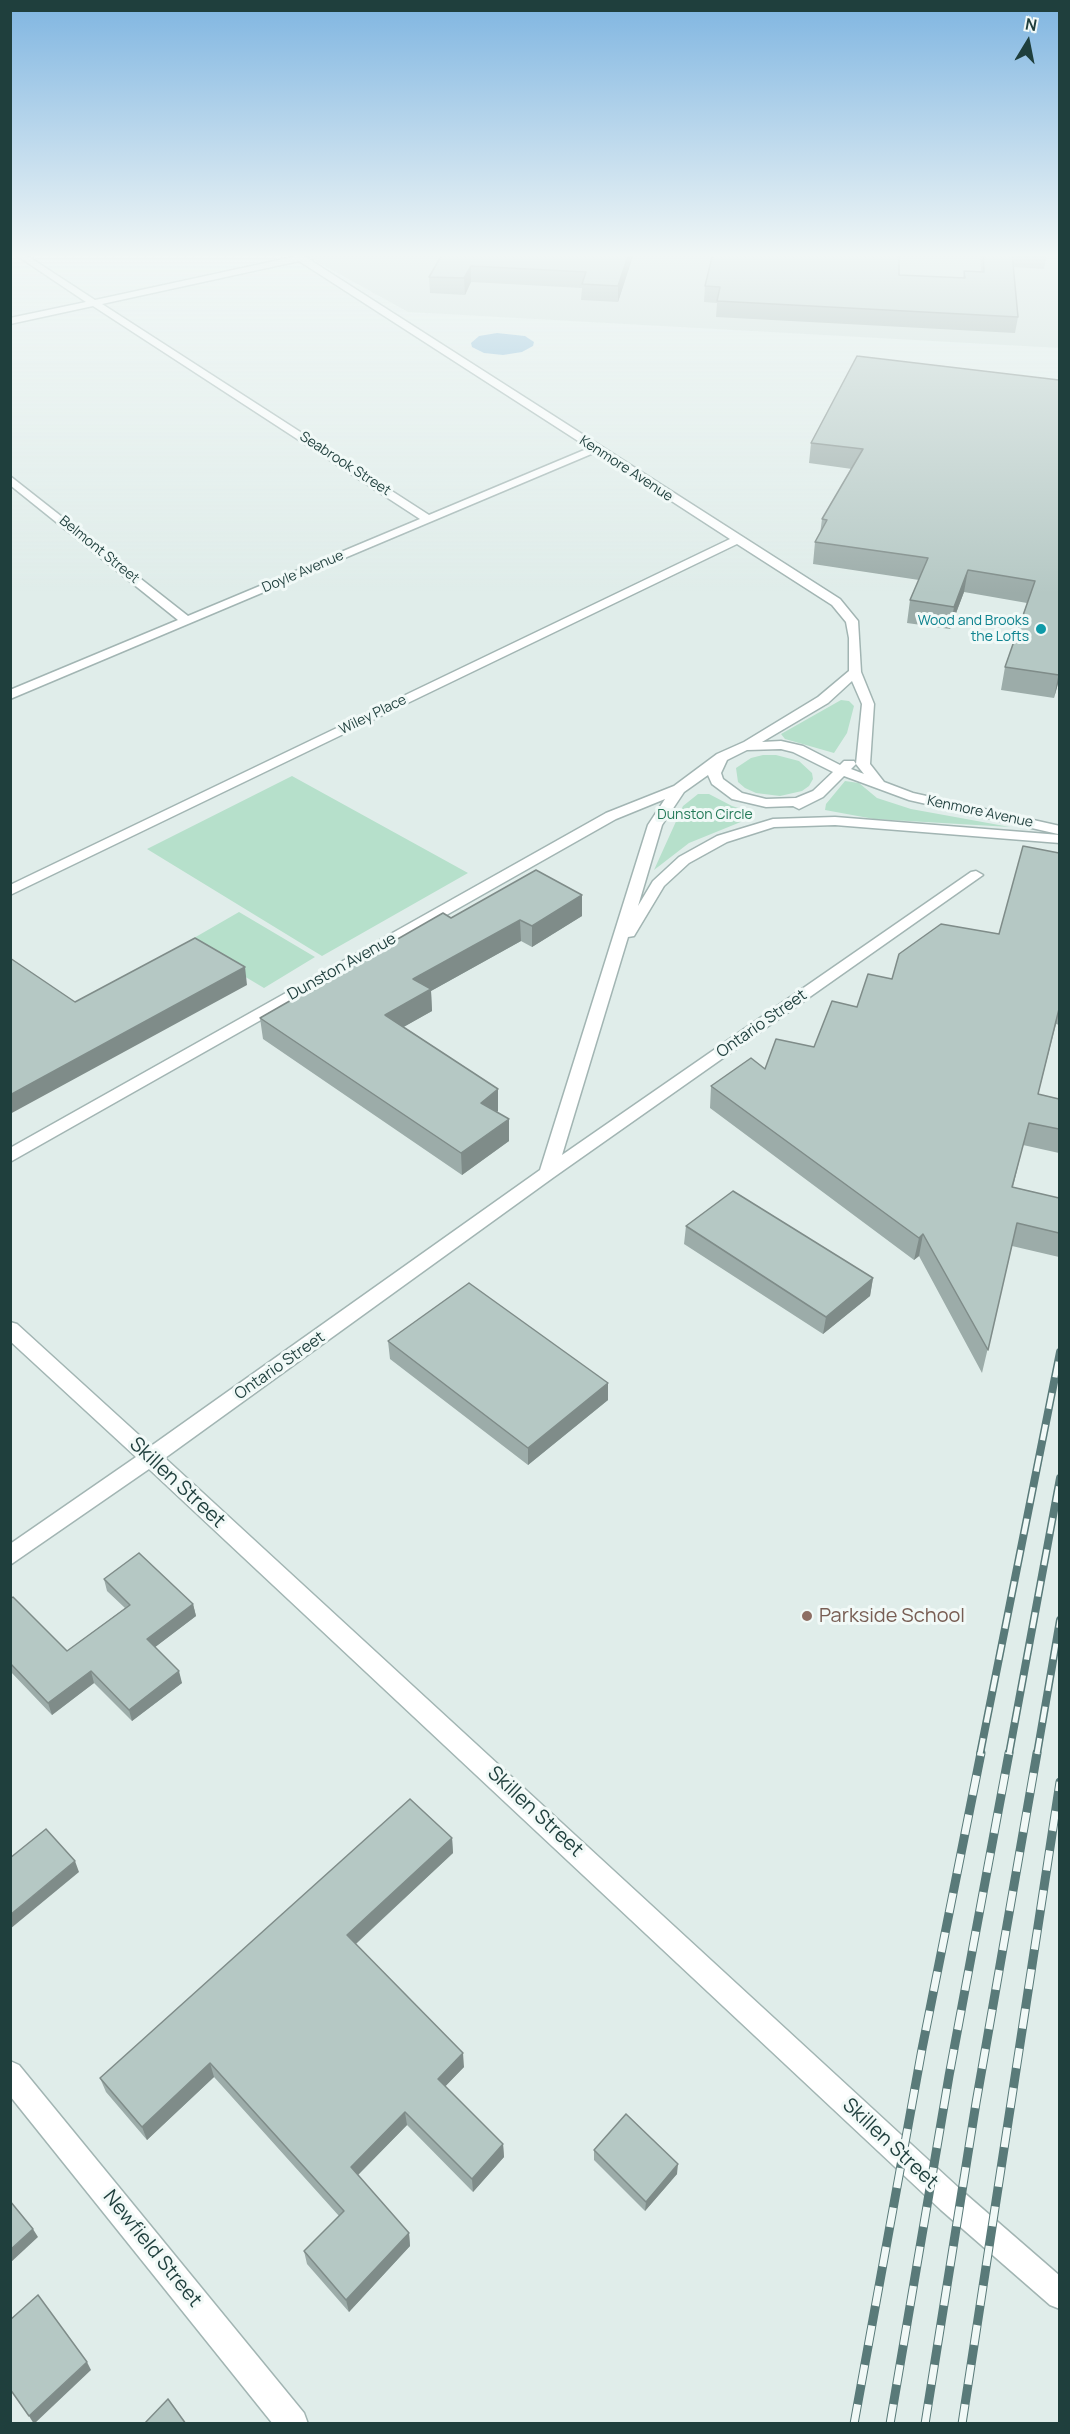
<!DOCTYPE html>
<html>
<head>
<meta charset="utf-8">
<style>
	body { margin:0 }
	#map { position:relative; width:1070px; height:2434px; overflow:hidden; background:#e0edea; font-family:Manrope,sans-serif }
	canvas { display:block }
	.frame { position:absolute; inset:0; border:12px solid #1f3f3d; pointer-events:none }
	.north { position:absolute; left:998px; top:12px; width:60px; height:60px; -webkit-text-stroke:4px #f1f9f7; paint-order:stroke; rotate:10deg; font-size:16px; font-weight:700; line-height:24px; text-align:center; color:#1f3f3d }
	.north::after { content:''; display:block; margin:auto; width:21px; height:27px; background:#1f3f3d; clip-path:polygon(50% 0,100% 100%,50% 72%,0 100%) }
</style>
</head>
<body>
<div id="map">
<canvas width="1070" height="2434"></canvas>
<div class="frame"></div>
<div class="north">N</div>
</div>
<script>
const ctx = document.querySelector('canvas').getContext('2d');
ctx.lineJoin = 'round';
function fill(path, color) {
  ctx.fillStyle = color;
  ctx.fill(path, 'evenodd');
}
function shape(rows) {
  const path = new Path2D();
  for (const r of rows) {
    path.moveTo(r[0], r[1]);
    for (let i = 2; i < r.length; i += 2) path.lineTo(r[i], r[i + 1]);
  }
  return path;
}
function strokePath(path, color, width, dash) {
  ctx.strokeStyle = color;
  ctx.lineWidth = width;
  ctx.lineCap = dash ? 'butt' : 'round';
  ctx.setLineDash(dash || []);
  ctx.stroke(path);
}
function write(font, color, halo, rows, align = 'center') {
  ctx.font = font + ' Manrope,sans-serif';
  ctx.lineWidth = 6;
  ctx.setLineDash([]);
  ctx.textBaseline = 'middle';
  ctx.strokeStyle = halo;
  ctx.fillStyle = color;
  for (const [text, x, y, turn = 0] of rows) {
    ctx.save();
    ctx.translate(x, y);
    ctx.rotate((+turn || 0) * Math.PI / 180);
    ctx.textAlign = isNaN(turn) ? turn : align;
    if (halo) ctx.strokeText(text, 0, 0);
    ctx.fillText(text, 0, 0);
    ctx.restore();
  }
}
const built = shape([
	[301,253,1059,253,1059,348,408,312]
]);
const green = shape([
	[841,700,849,701,854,706,847,733,834,753,785,739,781,734],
	[763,755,776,755,799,761,812,773,813,779,809,786,802,791,780,796,756,793,745,788,738,782,736,768,751,758],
	[292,776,468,873,322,956,147,849],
	[845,781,859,783,877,798,911,809,1010,827,874,819,825,810,826,804],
	[698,794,709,794,732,806,751,812,753,817,689,843,654,870,683,806],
	[239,912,315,957,264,988,187,942]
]);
const water = shape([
	[497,333,525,336,534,342,533,346,522,352,503,355,484,353,472,347,471,343,479,336]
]);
const minor = shape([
	[13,253,23,253,95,300,293,257,288,253,304,256,840,599,858,621,861,672,874,704,870,764,884,782,913,793,1060,826,1058,834,909,800,844,776,823,797,799,809,793,806,766,807,732,799,712,784,708,775,684,792,662,825,638,906,653,881,679,857,717,836,773,819,835,817,1060,835,1060,843,835,825,774,827,727,842,689,863,664,886,634,936,628,937,562,1155,971,872,976,871,983,875,554,1177,165,1458,961,2190,1060,2276,1060,2309,1050,2305,941,2210,149,1469,10,1565,10,1544,136,1457,10,1341,10,1322,17,1324,151,1446,540,1170,648,825,665,799,616,819,10,1162,10,1148,606,813,674,786,717,754,744,742,818,697,849,671,849,638,846,622,832,605,737,544,10,895,10,885,730,539,596,452,10,699,10,690,178,620,10,485,10,476,188,616,420,519,93,306,10,324,10,318,86,302,13,253],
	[299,261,589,448,429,515,102,304,299,261],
	[852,681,862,704,856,764,864,774,851,769,856,764,854,761,844,761,840,765,803,746,781,741,762,742,828,703,852,681],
	[781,749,793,752,833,772,813,791,796,798,766,799,742,793,723,779,721,773,727,760,747,750,781,749],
	[10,2061,19,2065,304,2413,308,2424,273,2424,10,2096,10,2061]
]);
const railFar1 = shape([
	[980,1754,1060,1352],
	[1009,1754,1060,1478],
	[1037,1754,1060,1620]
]);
const rail = shape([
	[854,2424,922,2049,981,1753],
	[890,2424,949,2076,1009,1753],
	[925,2424,976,2103,1037,1753],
	[962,2424,1060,1782]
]);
const wall = shape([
	[443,253,634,253,618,302,581,300,582,288,471,282,465,295,430,293,429,277],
	[980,253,1047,253,1044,269,1013,267,1018,317,1015,333,716,317,717,303,704,302,705,286,899,275,963,278,964,271,981,272],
	[1059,380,1059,680,1054,698,1001,690,1005,667,1027,603,964,592,950,629,907,623,910,600,919,580,813,564,815,542,820,534,822,519,852,469,809,463,811,443],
	[1059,853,1059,1025,1056,1024,1038,1094,1059,1099,1059,1153,1023,1145,1013,1187,1059,1198,1059,1257,1012,1246,982,1373,919,1256,914,1260,710,1108,711,1086,765,1069,814,1047,857,1007,892,979,999,934],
	[582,916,532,947,521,941,431,991,432,1011,403,1027,498,1111,497,1112,509,1141,462,1175,263,1039,260,1018,451,918],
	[686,1226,873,1278,870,1296,823,1334,684,1244],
	[388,1341,608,1383,608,1400,528,1465,390,1359],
	[104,1579,193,1604,196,1616,155,1647,182,1683,132,1721,94,1683,52,1715,10,1671,10,1599,67,1651,125,1608,107,1591],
	[452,1838,453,1853,356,1944,464,2067,445,2086,503,2144,504,2157,473,2192,407,2125,358,2175,409,2233,410,2246,349,2312,307,2264,304,2251,339,2216,214,2077,147,2140,106,2092,100,2078],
	[594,2150,677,2174,645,2211,594,2160]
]);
const shadedWall = shape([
	[629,253,634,253,618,302,618,286],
	[471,266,471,282,465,295,464,278],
	[968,570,964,592,950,629,954,607],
	[1059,672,1059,680,1054,698],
	[582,895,582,916,532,947,532,926],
	[520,920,521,941,431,991,432,1011,386,1037,385,1015,413,979],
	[245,967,247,985,10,1114,10,1095],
	[498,1089,498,1111,481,1124,481,1103],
	[509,1119,509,1141,462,1175,461,1153],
	[923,1234,919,1256,914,1260,919,1238],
	[873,1278,870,1296,823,1334,826,1317],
	[608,1383,608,1400,528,1465,528,1448],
	[193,1604,196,1616,150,1651,147,1639],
	[91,1671,94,1683,52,1715,48,1703],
	[179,1671,182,1683,132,1721,129,1710],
	[452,1838,453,1853,349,1950,347,1935],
	[75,1861,79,1872,10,1929,10,1915],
	[463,2053,464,2067,439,2093,438,2079],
	[210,2063,214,2077,147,2140,142,2127],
	[405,2112,407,2125,353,2180,351,2167],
	[503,2144,504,2157,473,2192,472,2179],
	[678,2164,677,2174,645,2211,646,2202],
	[33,2229,38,2237,10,2263,10,2250],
	[409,2233,410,2246,349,2312,346,2300],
	[87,2362,91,2370,34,2424,29,2416]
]);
const building = shape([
	[443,253,629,253,618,286,582,284,586,272,471,266,464,278,429,277,443,253],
	[713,253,899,253,899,275,965,278,964,271,984,272,983,253,1012,253,1018,317,717,301,720,287,705,286,713,253],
	[857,356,1059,380,1059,675,1005,667,1035,581,968,570,954,607,910,600,928,558,815,542,827,520,822,519,863,449,811,443,857,356],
	[1023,846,1059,853,1059,1009,1038,1094,1059,1099,1059,1129,1029,1123,1012,1187,1059,1198,1059,1233,1017,1223,988,1350,923,1234,919,1238,711,1086,751,1058,765,1069,776,1039,814,1047,832,1001,857,1007,868,974,892,979,899,954,941,924,999,934,1023,846],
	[536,870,582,895,532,926,520,920,413,979,431,989,385,1015,498,1089,481,1103,509,1119,461,1153,260,1018,443,913,451,918,536,870],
	[195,938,245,967,10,1095,10,958,75,1002,195,938],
	[733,1191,873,1278,826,1317,686,1226,733,1191],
	[469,1283,608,1383,528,1448,388,1341,469,1283],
	[139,1553,193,1604,147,1639,179,1671,129,1710,91,1671,48,1703,10,1663,10,1599,13,1597,67,1651,130,1605,104,1579,139,1553],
	[410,1799,452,1838,347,1935,463,2053,438,2079,503,2144,472,2179,405,2112,351,2167,409,2233,346,2300,304,2251,344,2211,210,2063,142,2127,100,2078,410,1799],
	[46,1829,75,1861,10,1915,10,1858,46,1829],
	[626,2114,678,2164,646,2202,594,2150,626,2114],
	[10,2201,33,2229,10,2250,10,2201],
	[38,2295,87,2362,29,2416,10,2389,10,2320,38,2295],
	[168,2399,186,2424,144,2424,168,2399]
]);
const markers = [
	[1041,629,6,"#0f9aa8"],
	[807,1616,6,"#8d6e63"]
];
const farStreetnames = [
	["Seabrook Street",345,464,33],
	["Kenmore Avenue",626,469,33],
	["Belmont Street",99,550,39],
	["Doyle Avenue",303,572,-23],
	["Wiley Place",373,715,-26],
	["Kenmore Avenue",980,812,12]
];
const farCulturenames = [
	["Wood and Brooks",1029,621],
	["the Lofts",1029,637]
];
const farParknames = [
	["Dunston Circle",705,815]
];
const streetNames = [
	["Dunston Avenue",342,967,-29],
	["Ontario Street",762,1024,-35],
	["Ontario Street",280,1366,-35]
];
const nearStreetnames = [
	["Skillen Street",177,1483,43],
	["Skillen Street",535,1812,43],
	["Skillen Street",890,2144,43],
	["Newfield Street",152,2249,51]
];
const nearEducationnames = [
	["Parkside School",819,1616]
];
fill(built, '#ceddd9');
fill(green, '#b6e0cb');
fill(water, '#82b7d7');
strokePath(minor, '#a2b5b3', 3);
fill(minor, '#fff');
strokePath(railFar1, '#597a79', 8);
strokePath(rail, '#597a79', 9);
strokePath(railFar1, '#f1f9f7', 5, [16]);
strokePath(rail, '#f1f9f7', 7, [20]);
fill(wall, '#9caca9');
fill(shadedWall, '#7f8c89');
fill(building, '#b5c8c4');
strokePath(building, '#7f8c89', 1.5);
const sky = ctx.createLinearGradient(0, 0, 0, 594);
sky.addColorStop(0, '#7fb5e1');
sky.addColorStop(0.43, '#f1f7f6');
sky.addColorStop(1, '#f1f7f600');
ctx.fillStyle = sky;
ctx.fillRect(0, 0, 1070, 594);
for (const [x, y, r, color] of markers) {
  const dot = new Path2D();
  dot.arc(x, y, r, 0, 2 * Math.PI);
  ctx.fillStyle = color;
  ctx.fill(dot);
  strokePath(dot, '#f1f9f7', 2);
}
write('14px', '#1f3f3d', '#f1f9f7', farStreetnames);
write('14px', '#0d838f', '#f1f9f7', farCulturenames, 'right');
write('14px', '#257a59', '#f1f9f7', farParknames);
write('16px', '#1f3f3d', '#f1f9f7', streetNames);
write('20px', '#1f3f3d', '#f1f9f7', nearStreetnames);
write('20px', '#785e54', '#f1f9f7', nearEducationnames, 'left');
</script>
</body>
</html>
